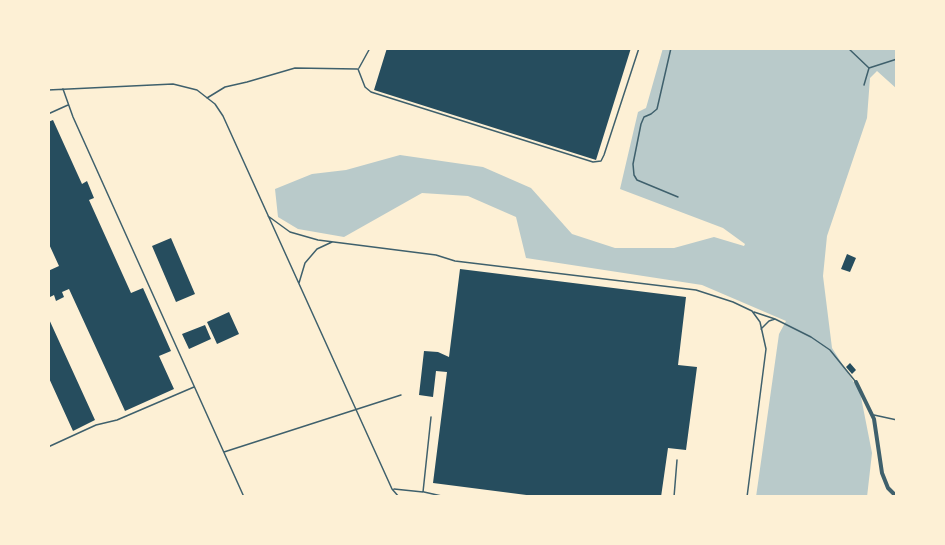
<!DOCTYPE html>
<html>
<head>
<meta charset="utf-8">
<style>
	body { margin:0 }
	#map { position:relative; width:945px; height:545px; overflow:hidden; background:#fdf0d5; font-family:"Nunito Sans",sans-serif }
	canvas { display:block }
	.frame { position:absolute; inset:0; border:50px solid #fdf0d5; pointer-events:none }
</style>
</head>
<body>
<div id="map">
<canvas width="945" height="545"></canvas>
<div class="frame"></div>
</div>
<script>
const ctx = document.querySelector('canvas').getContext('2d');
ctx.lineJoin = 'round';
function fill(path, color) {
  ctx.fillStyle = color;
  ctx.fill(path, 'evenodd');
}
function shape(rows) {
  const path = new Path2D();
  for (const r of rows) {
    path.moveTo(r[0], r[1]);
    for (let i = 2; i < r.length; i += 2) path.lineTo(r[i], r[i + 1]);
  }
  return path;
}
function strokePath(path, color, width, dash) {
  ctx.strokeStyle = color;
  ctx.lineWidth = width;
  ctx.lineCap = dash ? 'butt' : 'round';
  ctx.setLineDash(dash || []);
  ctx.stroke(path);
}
const green = shape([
	[663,48,897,48,897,89,877,71,870,78,867,118,827,236,823,276,832,348,860,392,872,453,867,497,756,497,779,334,786,321,702,285,526,258,516,217,468,196,422,193,344,237,298,229,278,217,275,189,312,174,346,170,400,155,483,167,531,188,572,234,615,248,674,248,714,237,744,246,745,244,723,228,620,189,638,112,646,108]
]);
const building = shape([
	[387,48,631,48,596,160,374,90],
	[53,120,82,184,87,181,94,198,89,200,131,293,143,288,171,351,159,356,174,389,125,411,69,289,62,292,64,297,56,301,54,295,48,298,48,271,59,266,48,242,48,122],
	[171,238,195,294,176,302,152,246],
	[847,254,856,258,850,272,841,269],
	[460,269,686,297,678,365,697,367,686,450,668,448,661,497,542,497,433,483,447,372,436,371,433,397,419,395,424,351,438,352,449,357],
	[229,312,239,334,217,344,207,322],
	[48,317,95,420,73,431,48,376],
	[205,325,211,339,189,349,182,334],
	[850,363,856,370,852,374,846,367]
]);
const service = shape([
	[671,48,657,109,651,114,644,117,641,124,633,164,634,175,637,180,678,197],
	[848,48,869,68,897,59],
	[359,68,370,48],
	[358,69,365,87,371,92,593,162,601,161,604,155,639,48],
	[864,85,869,68],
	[63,89,73,117,244,497],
	[48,90,173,84,197,90,215,104,223,116,392,489,399,497],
	[207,98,225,87,247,82,295,68,357,69],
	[48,114,68,105],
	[268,216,290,232,318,240,436,255,455,261,696,290,733,302,752,311,760,322,766,349,747,497],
	[299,283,305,263,317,249,332,242],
	[754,312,775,319],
	[761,329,769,321,775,319,811,337,830,350,855,381],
	[874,415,897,420],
	[48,447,96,425,117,420,194,387],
	[224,452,401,395],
	[394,489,423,492,431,417],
	[424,492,446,497],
	[674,497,677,460]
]);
const minor = shape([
	[856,382,874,419,882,473,888,488,897,497]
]);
fill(green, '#b9caca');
fill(building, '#264d5e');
strokePath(service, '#3f606c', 1.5);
strokePath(minor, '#3f606c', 4);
</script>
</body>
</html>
